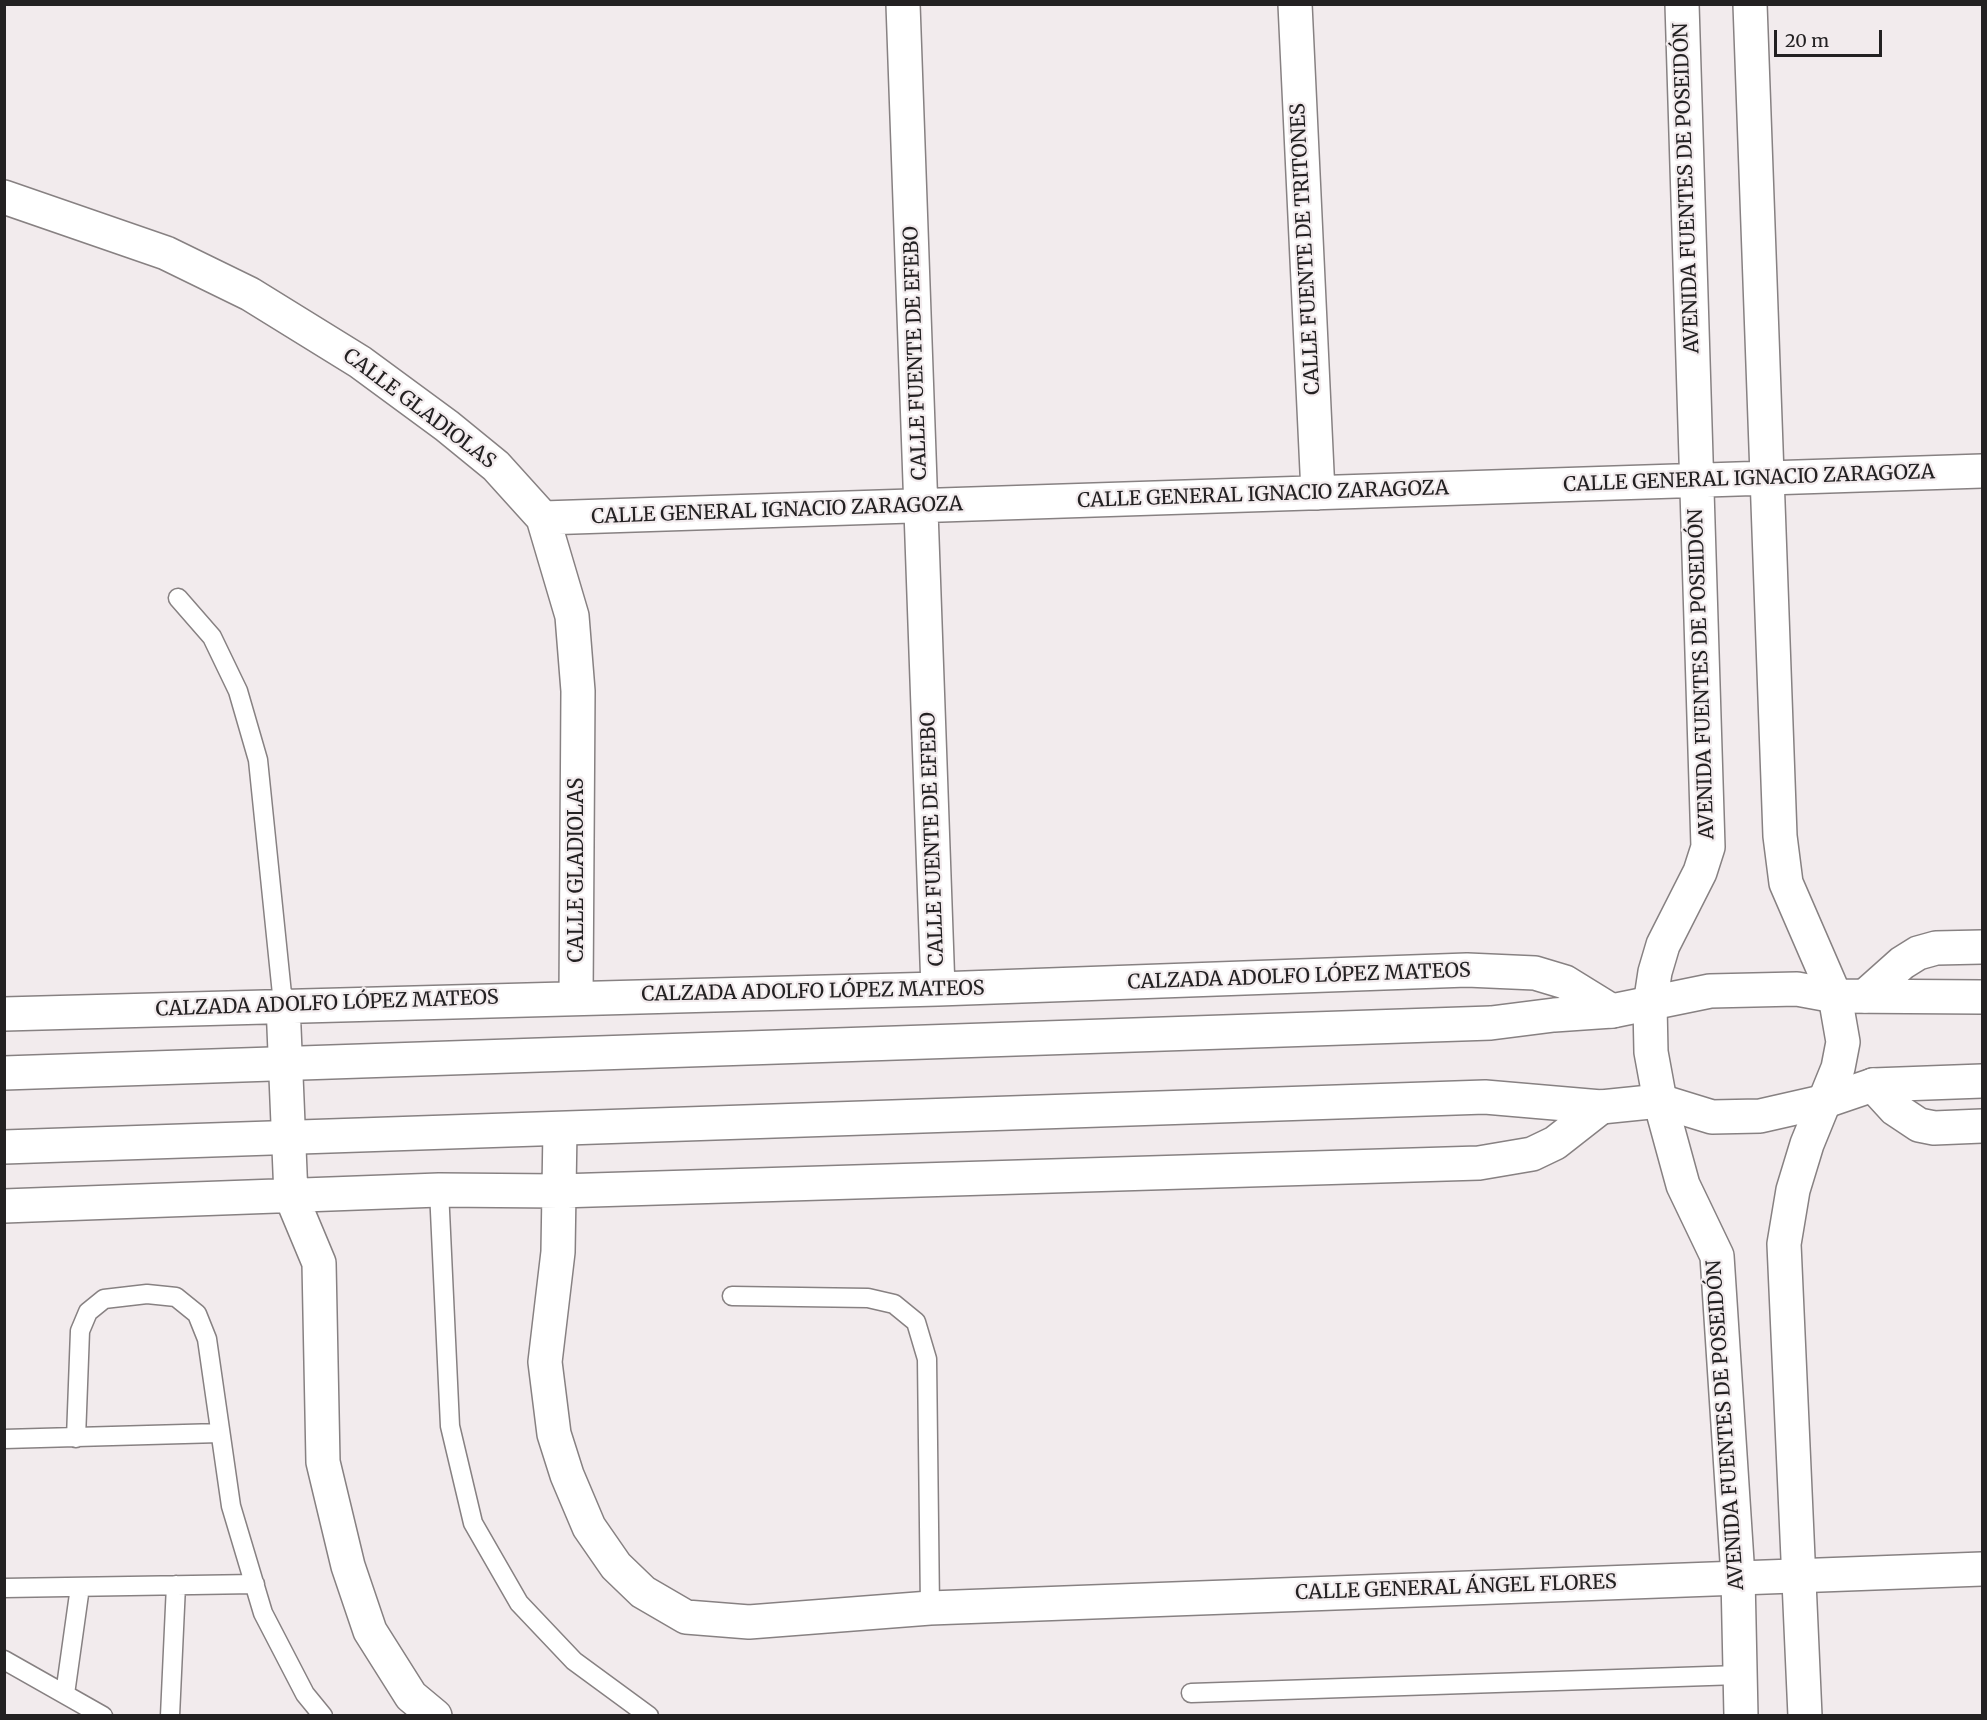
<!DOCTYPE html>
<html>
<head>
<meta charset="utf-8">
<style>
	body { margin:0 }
	#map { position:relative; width:1987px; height:1720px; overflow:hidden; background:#f2ebed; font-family:Merriweather,serif }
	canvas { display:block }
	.frame { position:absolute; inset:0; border:6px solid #232122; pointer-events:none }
	.scale { position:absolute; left:1774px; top:30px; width:108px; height:27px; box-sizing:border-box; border:3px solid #232122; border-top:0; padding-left:8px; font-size:18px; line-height:21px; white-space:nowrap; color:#232122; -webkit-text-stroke:4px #f2ebed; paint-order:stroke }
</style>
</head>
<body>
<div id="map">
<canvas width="1987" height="1720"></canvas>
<div class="frame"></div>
<div class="scale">20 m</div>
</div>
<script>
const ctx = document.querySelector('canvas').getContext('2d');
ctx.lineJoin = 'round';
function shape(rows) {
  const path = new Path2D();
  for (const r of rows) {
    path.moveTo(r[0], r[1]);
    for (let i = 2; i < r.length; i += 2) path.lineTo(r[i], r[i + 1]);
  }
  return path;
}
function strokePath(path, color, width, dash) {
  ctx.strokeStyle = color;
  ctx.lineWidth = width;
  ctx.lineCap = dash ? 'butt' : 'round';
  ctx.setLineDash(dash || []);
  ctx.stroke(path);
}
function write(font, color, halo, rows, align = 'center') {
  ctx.font = font + ' Merriweather,serif';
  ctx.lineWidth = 4.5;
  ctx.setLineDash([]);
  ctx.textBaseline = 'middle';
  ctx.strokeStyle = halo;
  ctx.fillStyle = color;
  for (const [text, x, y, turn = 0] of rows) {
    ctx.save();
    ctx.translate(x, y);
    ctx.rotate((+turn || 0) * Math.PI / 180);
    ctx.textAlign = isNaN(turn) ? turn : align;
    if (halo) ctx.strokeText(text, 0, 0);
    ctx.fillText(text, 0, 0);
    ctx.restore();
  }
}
const lane = shape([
	[178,598,212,637,238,691,258,760,283,1004],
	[439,1190,450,1426,473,1523,519,1603,574,1661,649,1716],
	[732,1296,868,1298,894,1304,916,1322,927,1359,930,1608],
	[76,1438,80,1331,88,1312,104,1299,147,1294,176,1297,197,1314,207,1339,231,1506,263,1613,305,1694,323,1716],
	[4,1439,220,1433],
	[4,1588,255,1584],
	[4,1660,103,1716],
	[1191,1693,1739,1675],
	[65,1694,80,1587],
	[170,1716,176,1585]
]);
const street = shape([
	[903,4,938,989],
	[1295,4,1318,493],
	[1750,4,1780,836,1786,883,1835,996],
	[4,197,166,253,250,294,360,362,447,426,496,466,543,518,572,616,578,691,576,997],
	[543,518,1982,471],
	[1865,996,1902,963,1918,953,1936,948,1982,947],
	[283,1004,291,1196,319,1263,323,1462,348,1566,370,1631,411,1696,435,1716],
	[1650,1005,1655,972,1663,945,1700,872,1708,847,1682,4],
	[4,1014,938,989,1467,970,1535,973,1565,982,1612,1011],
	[1873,1085,1895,1109,1919,1125,1934,1128,1982,1126],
	[560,1129,558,1252,545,1362,554,1434,567,1475,589,1527,616,1566,643,1592,686,1617,749,1622,930,1608,1982,1569],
	[4,1206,439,1190,559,1191,1479,1163,1532,1154,1555,1143,1601,1107]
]);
const secondary = shape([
	[1650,1005,1651,1052,1660,1101,1683,1185,1717,1256,1738,1577,1741,1716],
	[1805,1716,1784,1244,1793,1190,1807,1144,1838,1068,1843,1042,1835,996]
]);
const primary = shape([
	[4,1073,1491,1023,1554,1015,1612,1011,1710,991,1797,989,1835,996,1982,997],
	[4,1147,1485,1097,1601,1107,1660,1101,1712,1117,1760,1116,1826,1101,1873,1085,1982,1081]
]);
const streetNames = [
	["AVENIDA FUENTES DE POSEIDÓN",1687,188,-92],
	["CALLE FUENTE DE TRITONES",1306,249,-93],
	["CALLE FUENTE DE EFEBO",916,353,-92],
	["CALLE GLADIOLAS",419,409,37],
	["CALLE GENERAL IGNACIO ZARAGOZA",1749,479,-2],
	["CALLE GENERAL IGNACIO ZARAGOZA",1263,495,-2],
	["CALLE GENERAL IGNACIO ZARAGOZA",777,511,-2],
	["AVENIDA FUENTES DE POSEIDÓN",1702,674,-92],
	["CALLE FUENTE DE EFEBO",933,839,-92],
	["CALLE GLADIOLAS",577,870,-90],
	["CALZADA ADOLFO LÓPEZ MATEOS",1299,977,-2],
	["CALZADA ADOLFO LÓPEZ MATEOS",813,992,-1],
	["CALZADA ADOLFO LÓPEZ MATEOS",327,1004,-2],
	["AVENIDA FUENTES DE POSEIDÓN",1726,1425,-94],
	["CALLE GENERAL ÁNGEL FLORES",1456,1588,-2]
];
strokePath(lane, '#878182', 21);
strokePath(street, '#878182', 36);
strokePath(secondary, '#878182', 36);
strokePath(primary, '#878182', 36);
strokePath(lane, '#fff', 18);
strokePath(street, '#fff', 33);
strokePath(secondary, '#fff', 33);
strokePath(primary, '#fff', 33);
write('20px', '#232122', '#f2ebed', streetNames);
</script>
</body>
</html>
